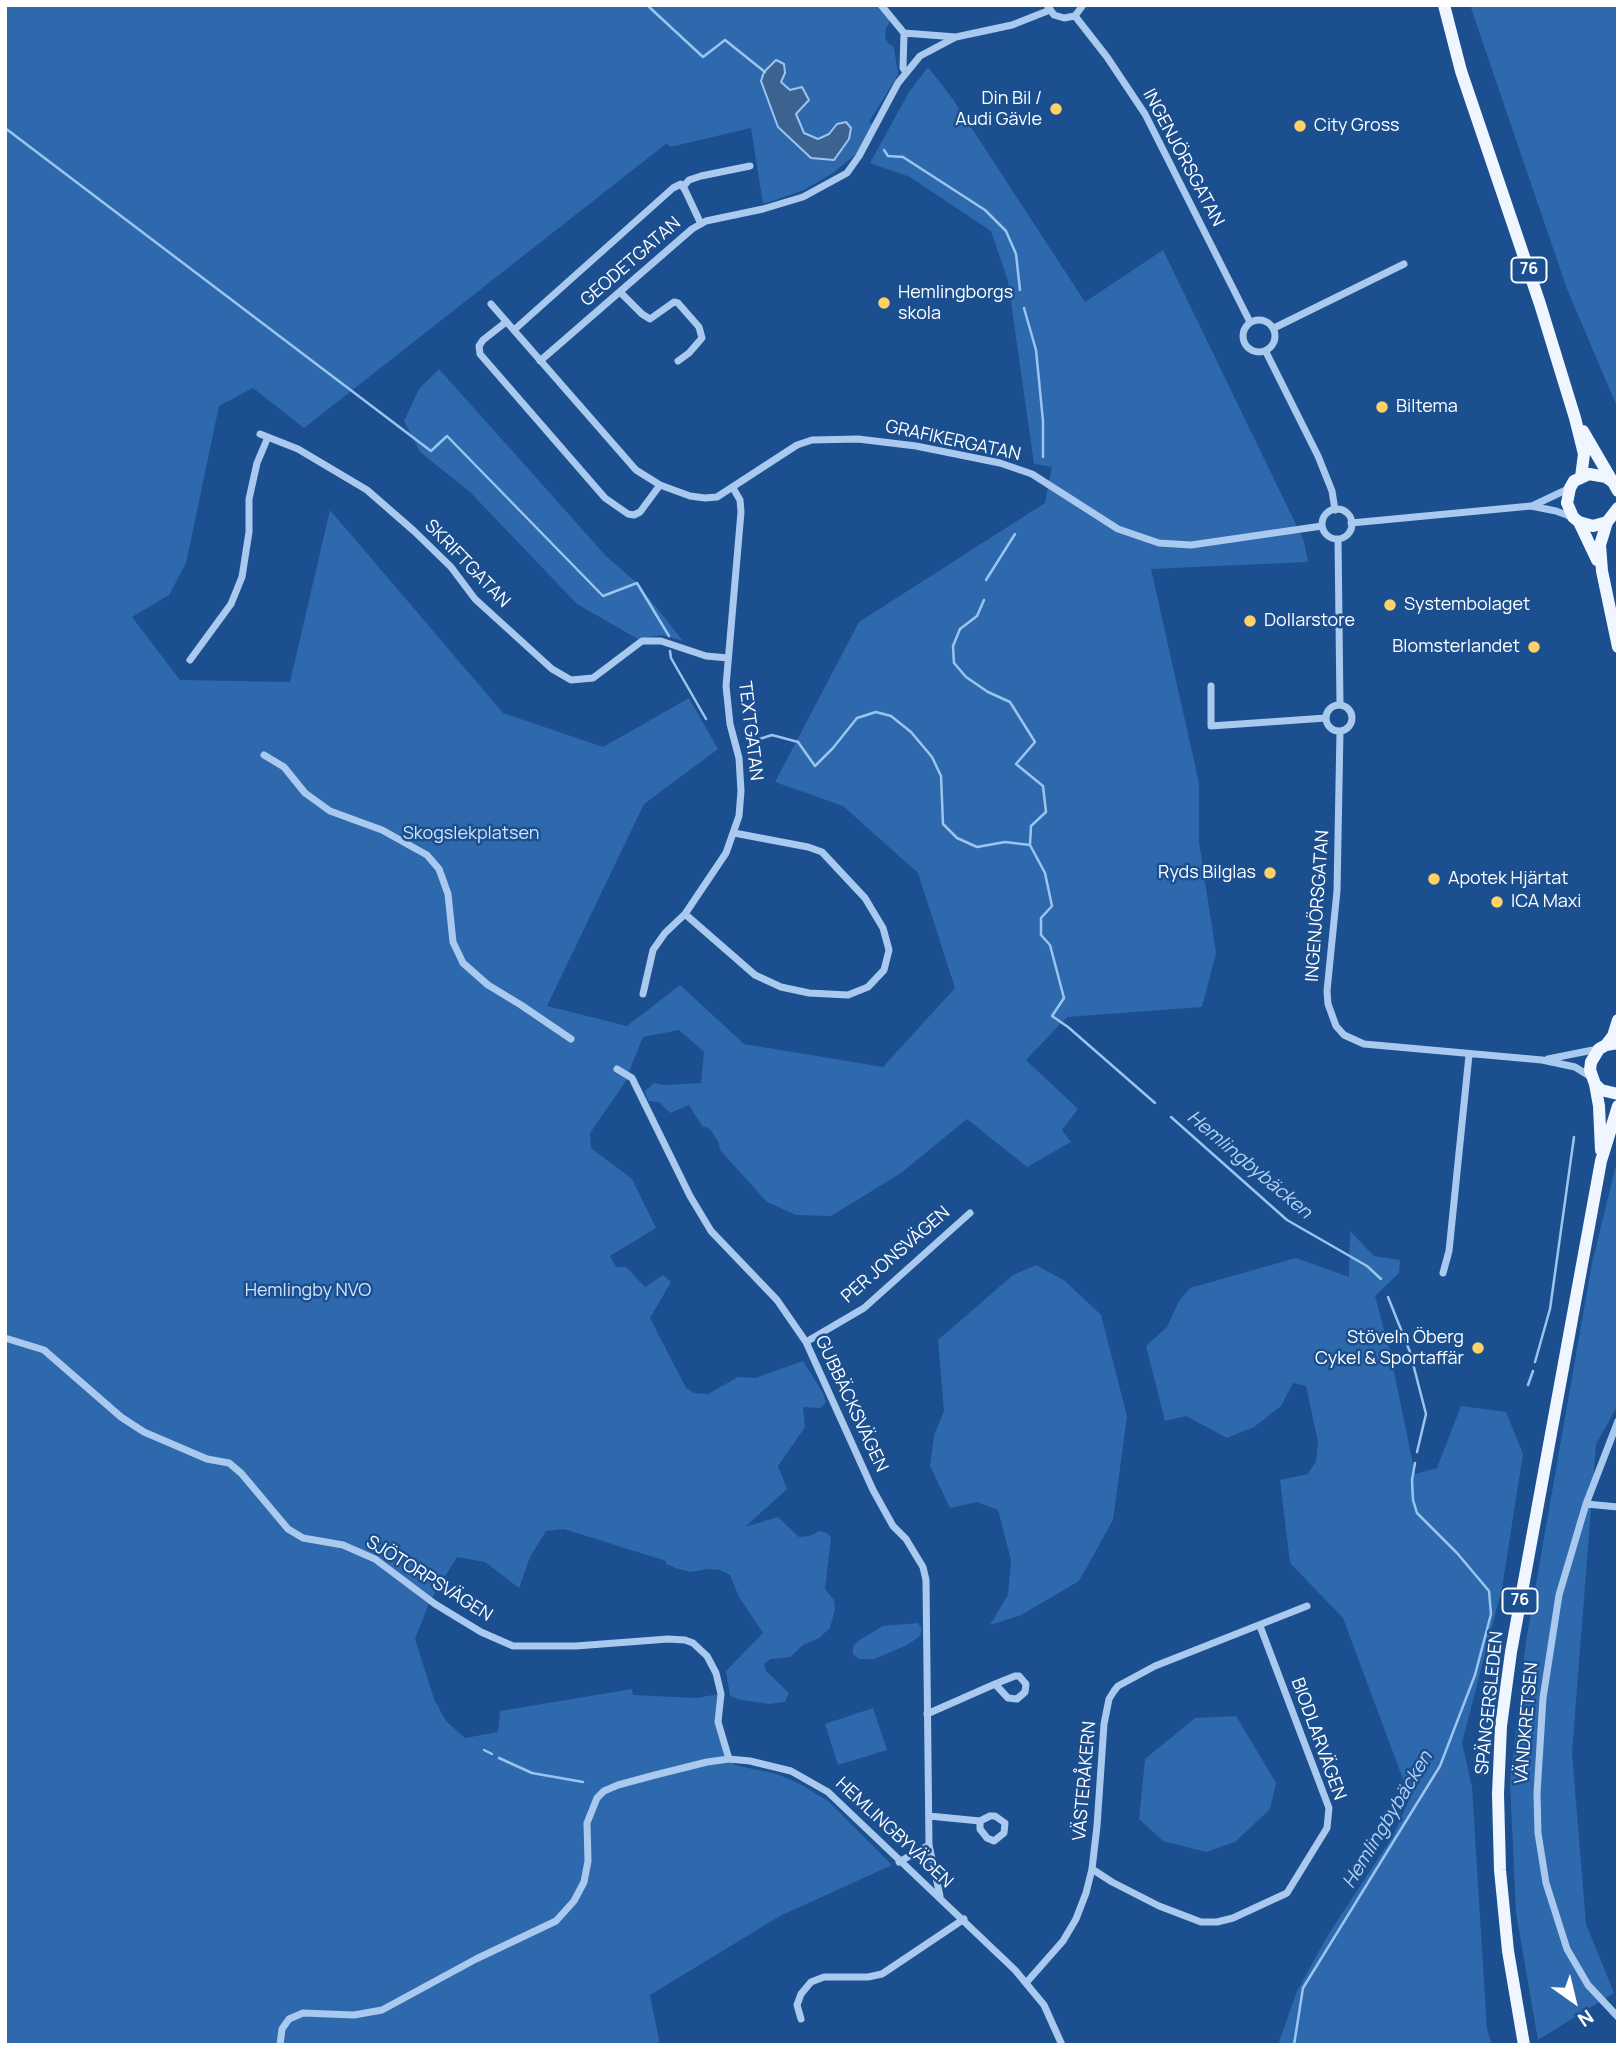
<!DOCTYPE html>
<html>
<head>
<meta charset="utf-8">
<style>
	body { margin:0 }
	#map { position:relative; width:1623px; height:2050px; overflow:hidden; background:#1b4f8f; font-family:Manrope,sans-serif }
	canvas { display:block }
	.frame { position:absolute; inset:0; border:7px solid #fff; pointer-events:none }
	.north { position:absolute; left:1539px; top:1966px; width:70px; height:70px; -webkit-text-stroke:5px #1b4f8f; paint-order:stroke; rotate:146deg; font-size:19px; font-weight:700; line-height:28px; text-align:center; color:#fff }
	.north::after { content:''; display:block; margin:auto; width:24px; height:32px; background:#fff; clip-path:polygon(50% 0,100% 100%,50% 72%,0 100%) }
</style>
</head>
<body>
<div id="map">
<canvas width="1623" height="2050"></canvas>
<div class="frame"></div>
<div class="north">N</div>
</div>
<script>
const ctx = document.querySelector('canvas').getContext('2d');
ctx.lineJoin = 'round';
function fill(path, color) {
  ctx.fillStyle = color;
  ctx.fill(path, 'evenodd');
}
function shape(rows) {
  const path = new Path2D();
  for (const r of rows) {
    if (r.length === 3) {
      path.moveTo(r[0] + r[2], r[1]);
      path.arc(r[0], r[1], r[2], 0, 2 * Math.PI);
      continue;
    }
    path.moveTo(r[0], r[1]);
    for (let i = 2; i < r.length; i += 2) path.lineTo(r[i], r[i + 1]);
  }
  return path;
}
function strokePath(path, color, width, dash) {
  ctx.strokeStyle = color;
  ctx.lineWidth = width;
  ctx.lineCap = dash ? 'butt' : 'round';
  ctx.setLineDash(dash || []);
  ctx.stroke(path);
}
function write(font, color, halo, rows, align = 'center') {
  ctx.font = font + ' Manrope,sans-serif';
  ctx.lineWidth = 5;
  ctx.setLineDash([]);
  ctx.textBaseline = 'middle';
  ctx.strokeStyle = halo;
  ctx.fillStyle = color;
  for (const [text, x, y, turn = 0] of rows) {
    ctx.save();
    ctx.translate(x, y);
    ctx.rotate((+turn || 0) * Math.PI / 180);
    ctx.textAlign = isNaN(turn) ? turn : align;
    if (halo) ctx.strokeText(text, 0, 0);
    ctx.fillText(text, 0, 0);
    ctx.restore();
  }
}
const green = shape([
	[5,5,881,5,892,19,886,28,885,37,888,43,894,47,898,75,869,122,873,124,856,154,833,173,804,190,763,204,751,128,670,147,667,143,304,428,253,388,219,406,186,563,169,595,132,617,180,680,290,682,330,510,503,713,603,747,689,698,718,749,644,804,547,1006,627,1026,680,985,744,1044,883,1067,955,988,918,873,843,806,775,782,859,622,1045,503,1052,467,1034,464,1008,281,991,231,910,177,870,163,909,92,928,67,952,98,1085,302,1163,250,1304,541,1308,562,1151,569,1199,783,1199,842,1216,953,1202,1007,1067,1017,1026,1060,1078,1109,1062,1130,1071,1142,1027,1167,967,1119,901,1173,831,1216,796,1215,767,1202,720,1150,719,1143,710,1129,702,1126,689,1105,670,1113,659,1102,648,1101,645,1091,654,1083,664,1085,701,1083,704,1052,679,1030,643,1037,628,1074,630,1075,590,1133,591,1148,632,1179,656,1228,610,1256,616,1267,626,1267,645,1287,663,1275,671,1282,650,1318,686,1388,694,1393,708,1394,738,1377,755,1378,803,1361,823,1393,826,1402,820,1408,803,1407,805,1427,778,1466,787,1489,745,1527,778,1517,799,1537,810,1536,819,1531,827,1533,831,1537,825,1589,834,1600,835,1609,830,1628,819,1638,803,1645,790,1657,771,1659,764,1664,766,1671,789,1693,785,1702,769,1704,741,1700,730,1696,726,1671,763,1633,739,1597,730,1575,720,1570,709,1569,690,1572,675,1568,666,1564,666,1561,564,1529,546,1531,530,1557,519,1588,485,1562,457,1557,430,1601,415,1639,434,1699,446,1721,465,1738,498,1732,500,1711,632,1689,633,1695,696,1698,719,1694,723,1736,734,1765,777,1774,800,1784,828,1801,892,1865,780,1916,650,1995,660,2045,5,2045],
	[776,60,780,82,790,90,803,109,796,114,804,133,818,139,829,134,837,124,811,158,778,127],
	[1470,5,1618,5,1618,409,1567,289],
	[439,369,607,557,637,583,683,641,662,635,638,639,577,604,470,492,420,452,404,421,419,389],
	[1618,1157,1618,1405,1596,1444,1572,1753,1586,1924,1614,1993,1538,2040,1516,1913,1510,1782,1526,1641,1592,1263],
	[1350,1231,1374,1256,1400,1260,1399,1273,1375,1296,1390,1352,1415,1474,1437,1468,1461,1406,1506,1412,1523,1454,1502,1588,1462,1743,1472,1787,1487,2029,1492,2045,1278,2045,1297,1991,1328,1935,1393,1836,1410,1798,1343,1618,1290,1563,1280,1480,1308,1474,1316,1461,1318,1442,1306,1386,1293,1383,1281,1406,1254,1427,1227,1438,1186,1416,1165,1421,1146,1346,1167,1327,1179,1301,1190,1288,1296,1258,1349,1277],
	[1036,1265,1065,1281,1101,1315,1127,1416,1113,1520,1079,1581,1021,1615,990,1625,1008,1595,1011,1560,998,1510,977,1502,950,1508,930,1466,934,1436,944,1411,938,1340,1013,1275],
	[918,1623,922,1629,919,1637,905,1646,874,1659,859,1659,853,1654,853,1646,858,1641,883,1626],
	[873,1708,887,1750,838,1765,825,1724],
	[1236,1716,1276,1783,1270,1809,1235,1842,1206,1852,1163,1841,1139,1819,1145,1759,1195,1718]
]);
const water = shape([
	[776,60,784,64,785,73,781,82,790,90,802,87,809,100,796,114,804,133,818,139,829,134,837,124,846,122,851,128,849,139,834,160,811,158,778,127,761,81,764,72,776,60]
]);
const stream = shape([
	[647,5,703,57,725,40,765,72],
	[5,128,431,451,447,436,603,596,637,583,669,636],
	[884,150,888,156,903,157,985,210,1006,231,1016,254,1020,290],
	[1024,308,1036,350,1043,421,1043,457],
	[986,580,1015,534],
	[984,600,977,616,960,629,953,646,954,663,966,677,988,692,1010,702,1035,742,1016,764,1043,786,1046,812,1031,826,1030,845,1045,873,1052,906,1041,918,1041,935,1050,945,1064,998,1052,1016,1068,1027,1155,1103],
	[670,651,671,658,706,719],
	[750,742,772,735,798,742,815,766,833,748,857,718,876,712,891,716,911,732,932,757,941,776,943,824,957,838,977,847,1005,842,1030,845],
	[1171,1117,1287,1220,1367,1266,1381,1279],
	[1388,1297,1410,1352,1426,1414,1417,1452],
	[1535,1362,1550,1309,1574,1137],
	[1528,1385,1533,1371],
	[484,1750,492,1754],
	[499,1758,532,1773,583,1782],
	[1294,2045,1303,1988,1440,1766,1475,1675,1491,1614,1489,1591,1457,1553,1417,1513,1413,1500,1412,1480,1415,1463]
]);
const street = shape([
	[881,5,904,33,956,37],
	[1047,5,1054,15,1064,18,1075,16,1083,5],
	[1075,16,1107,57,1145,114,1250,322],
	[904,33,903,68,906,72],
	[683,187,689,180,701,176,750,166],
	[620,292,642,314,650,319,674,302,678,303,699,327,702,338,689,353,678,361],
	[491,304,636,470,660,485,690,496,705,498,717,497,797,445,812,440,858,439,916,446,1000,463,1032,474,1118,529,1159,543,1191,545,1322,526],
	[1259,336,16],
	[506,322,483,340,479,346,480,354,605,498,628,514,634,515,640,512,660,485],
	[1274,328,1404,264],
	[514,330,673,188,681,184,685,190,701,224],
	[1266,352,1318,456,1332,491,1335,510],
	[540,361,692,229,706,221,763,209,803,197,847,173,859,156,898,83,920,56,956,37,1012,25,1050,10],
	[260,434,298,449,367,490,414,531,451,567,475,599,552,669,571,680,593,678,642,641,661,641,706,656,728,658],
	[1532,506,1570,488],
	[1337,524,15],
	[1351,523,1531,506,1556,511,1572,517],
	[1338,539,1340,705],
	[190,660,231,604,242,577,249,532,249,499,257,463,268,437],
	[1211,686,1211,726,1326,718],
	[1339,718,13],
	[1340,731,1337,891,1327,991,1328,1004,1336,1026,1344,1035,1364,1044,1542,1060,1575,1067,1591,1077],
	[264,755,284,767,305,793,330,811,382,830,427,855,439,869,448,894,453,942,463,963,488,985,521,1005,571,1039],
	[685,914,755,975,781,987,809,993,848,995,868,987,884,970,889,950,883,928,865,898,822,852,808,847,734,833],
	[643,994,653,950,665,933,685,914,726,853,739,816,741,791,739,758,730,724,726,686,741,512,740,500,733,488],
	[1548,1059,1598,1049],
	[617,1069,632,1078,690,1196,711,1231,777,1300,806,1342,873,1490,893,1526,906,1539,923,1567,926,1580,929,1845,940,1896],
	[1443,1273,1449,1251,1469,1055],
	[5,1338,44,1350,121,1417,144,1432,207,1459,229,1463,241,1473,288,1529,303,1538,343,1545,375,1559,435,1604,481,1632,513,1646,576,1646,668,1639,685,1640,693,1643,707,1656,716,1673,721,1694,718,1722,729,1759],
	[806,1342,864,1308,970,1213],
	[1618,1421,1586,1504,1559,1595,1543,1698,1537,1793,1538,1833,1546,1883,1567,1949,1588,1985,1618,2017],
	[1586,1504,1618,1507],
	[927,1714,995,1684,1008,1698,1017,1699,1025,1692,1026,1684,1019,1676,1015,1676,995,1684],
	[929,1816,980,1821,990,1816,995,1816,1005,1823,1004,1833,994,1841,987,1838,980,1829,980,1821],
	[899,1862,929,1845],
	[1092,1869,1112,1882,1159,1906,1201,1922,1217,1922,1233,1918,1287,1893,1327,1828,1329,1808,1260,1626],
	[1026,1983,1063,1941,1076,1919,1086,1893,1092,1869,1097,1826,1104,1724,1109,1699,1114,1691,1118,1686,1155,1666,1307,1606],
	[801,2019,797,2005,801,1994,811,1982,824,1977,868,1977,882,1974,964,1919],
	[280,2045,282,2029,289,2019,303,2013,354,2015,382,2010,476,1959,556,1921,574,1901,584,1882,588,1861,587,1823,597,1798,604,1791,618,1785,655,1775,707,1762,729,1759,750,1761,791,1771,828,1792,1015,1970,1044,2005,1062,2045]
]);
const primary = shape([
	[1444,5,1461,71,1540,304,1575,418,1584,454,1581,477],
	[1583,431,1611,479],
	[1618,491,1613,482,1606,477,1589,474,1574,481,1570,488,1567,503,1573,517,1579,522,1593,526,1607,522,1618,508],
	[1579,522,1597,560],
	[1607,522,1600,545,1602,571,1618,647],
	[1618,1043,1606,1045,1599,1049,1591,1062,1590,1070,1595,1084,1601,1090,1618,1094],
	[1606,1045,1613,1036,1618,1020],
	[1595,1084,1599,1106,1601,1150],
	[1524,2045,1508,1951,1500,1870,1498,1794,1501,1726,1511,1652,1601,1161,1618,1106]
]);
const markers = [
	[1056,109,7,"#ffd166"],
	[1300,126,7,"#ffd166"],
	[884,303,7,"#ffd166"],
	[1382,407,7,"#ffd166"],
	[1390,605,7,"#ffd166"],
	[1250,621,7,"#ffd166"],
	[1534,647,7,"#ffd166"],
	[1270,873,7,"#ffd166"],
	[1434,879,7,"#ffd166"],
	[1497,902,7,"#ffd166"],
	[1478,1348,7,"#ffd166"]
];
const shields = [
	[1529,270,35],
	[1520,1601,35]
];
const shieldNames = [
	["76",1529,270],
	["76",1520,1601]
];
const poiNames = [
	["Din Bil /",1042,99,"right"],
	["Audi Gävle",1042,120,"right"],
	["City Gross",1314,126],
	["Hemlingborgs",898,293],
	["skola",898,314],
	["Biltema",1396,407],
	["Systembolaget",1404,605],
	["Dollarstore",1264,621],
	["Blomsterlandet",1520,647,"right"],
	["Ryds Bilglas",1256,873,"right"],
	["Apotek Hjärtat",1448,879],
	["ICA Maxi",1511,902],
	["Stöveln Öberg",1464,1338,"right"],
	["Cykel & Sportaffär",1464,1359,"right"]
];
const streetNames = [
	["INGENJÖRSGATAN",1183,158,62],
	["GEODETGATAN",631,262,-41],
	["GRAFIKERGATAN",953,441,12],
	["SKRIFTGATAN",467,564,46],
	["TEXTGATAN",750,731,83],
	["INGENJÖRSGATAN",1318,906,-86],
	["PER JONSVÄGEN",896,1255,-41],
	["GUBBÄCKSVÄGEN",851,1404,65],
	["SJÖTORPSVÄGEN",429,1579,32],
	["SPÄNGERSLEDEN",1490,1703,-84],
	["VÄNDKRETSEN",1527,1723,-85],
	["BIODLARVÄGEN",1318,1739,70],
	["VÄSTERÅKERN",1085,1781,-85],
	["HEMLINGBYVÄGEN",894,1833,43]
];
const parkNames = [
	["Skogslekplatsen",471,834],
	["Hemlingby NVO",308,1291]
];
const waterNames = [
	["Hemlingbybäcken",1249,1165,40],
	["Hemlingbybäcken",1388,1820,-59]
];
fill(green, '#2e69ad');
fill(water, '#3c6290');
strokePath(water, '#9cc4f0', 2);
strokePath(stream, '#9cc4f0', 2.5);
strokePath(street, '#a9c9ee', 7);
strokePath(primary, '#f0f6ff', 12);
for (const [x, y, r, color] of markers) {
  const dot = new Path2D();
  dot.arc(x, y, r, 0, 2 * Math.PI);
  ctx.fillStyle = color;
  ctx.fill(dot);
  strokePath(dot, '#1b4f8f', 2.5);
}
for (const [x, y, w] of shields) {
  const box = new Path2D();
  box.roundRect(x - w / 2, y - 12.5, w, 25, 5);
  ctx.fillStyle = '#1b4f8f';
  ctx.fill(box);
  strokePath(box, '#fff', 2);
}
write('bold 16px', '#fff', null, shieldNames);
write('18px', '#fff', '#1b4f8f', poiNames, 'left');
write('18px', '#fff', '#1b4f8f', streetNames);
write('18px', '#cfe3fa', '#1b4f8f', parkNames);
write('italic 19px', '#b5d3f5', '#1b4f8f', waterNames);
</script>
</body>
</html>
